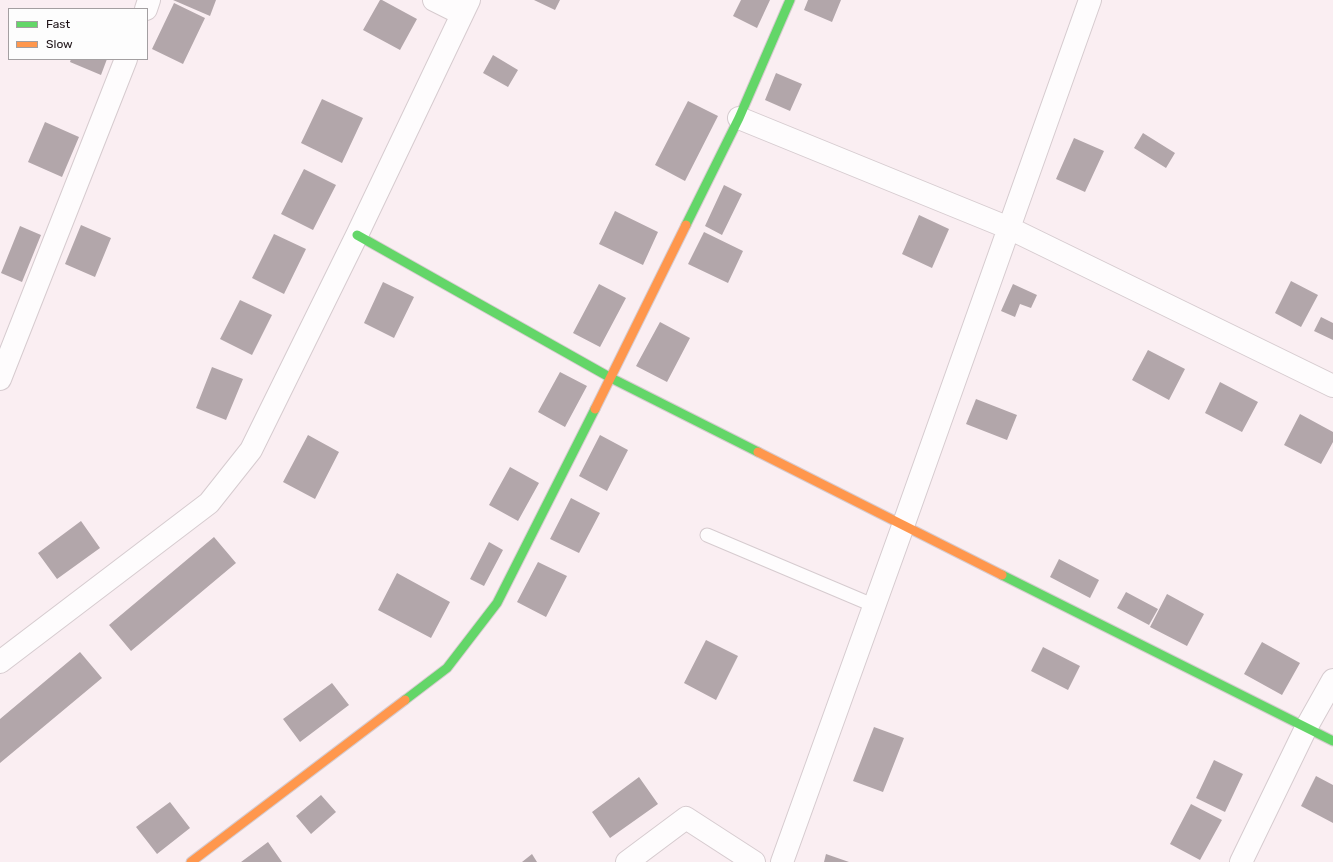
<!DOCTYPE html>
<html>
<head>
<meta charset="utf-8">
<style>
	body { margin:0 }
	#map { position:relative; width:1333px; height:862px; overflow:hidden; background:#faeef2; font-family:Rubik,sans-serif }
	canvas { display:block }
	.legend { position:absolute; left:8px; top:8px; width:140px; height:52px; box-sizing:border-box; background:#fdfdfd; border:1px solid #a39fa1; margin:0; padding:5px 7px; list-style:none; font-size:12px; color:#1d1216 }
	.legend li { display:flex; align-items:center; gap:8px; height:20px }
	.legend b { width:20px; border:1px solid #a39fa1 }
</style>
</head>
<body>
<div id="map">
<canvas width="1333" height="862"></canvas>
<ul class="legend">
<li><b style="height:5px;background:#63d668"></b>Fast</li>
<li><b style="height:5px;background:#ff974d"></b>Slow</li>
</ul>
</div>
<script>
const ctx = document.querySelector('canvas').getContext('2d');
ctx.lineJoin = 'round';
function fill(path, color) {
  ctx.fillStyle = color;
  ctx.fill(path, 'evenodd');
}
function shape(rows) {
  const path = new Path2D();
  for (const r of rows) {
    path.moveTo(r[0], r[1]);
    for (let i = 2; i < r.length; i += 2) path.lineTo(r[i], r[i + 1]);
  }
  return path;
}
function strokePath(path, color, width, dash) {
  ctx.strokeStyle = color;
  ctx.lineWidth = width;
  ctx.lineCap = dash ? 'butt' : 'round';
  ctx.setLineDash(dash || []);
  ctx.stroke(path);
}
const building = shape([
	[173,0,216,0,210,16],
	[380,0,382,0,417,19,400,50,363,30],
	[534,0,560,0,555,10],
	[741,0,770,0,757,28,733,16],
	[808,0,841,0,832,22,804,10],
	[174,3,205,18,183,64,152,49],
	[493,55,518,70,508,87,483,73],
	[71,59,107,59,101,75,70,62],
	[776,73,802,84,790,111,765,100],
	[322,99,363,118,342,163,301,143],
	[688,101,718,116,685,181,655,165],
	[45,122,79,137,62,177,28,162],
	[1143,133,1175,153,1166,168,1134,148],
	[1074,138,1104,151,1085,192,1056,179],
	[304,169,336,185,313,230,281,214],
	[724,185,742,194,722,235,705,226],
	[615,211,658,232,643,265,599,244],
	[919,215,949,229,932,268,902,254],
	[81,225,111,238,95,277,65,264],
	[20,226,41,235,22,282,1,273],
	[704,232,743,251,728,283,688,264],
	[274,234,306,249,284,294,252,278],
	[1291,281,1318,295,1301,327,1275,313],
	[383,282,414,297,394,338,364,323],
	[599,284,626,298,600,347,573,333],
	[1013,284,1037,295,1031,308,1020,304,1015,317,1001,311],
	[240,300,272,315,252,355,220,339],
	[1321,317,1333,323,1333,340,1314,331],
	[660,322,690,338,667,382,636,366],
	[1148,350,1185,369,1169,400,1132,380],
	[212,367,243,379,226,420,196,408],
	[560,372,587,386,565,427,538,412],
	[1220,382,1258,402,1242,432,1205,413],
	[976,399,1017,415,1007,440,966,424],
	[1300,414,1333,432,1333,442,1321,464,1284,445],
	[308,435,339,452,315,499,283,482],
	[600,435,628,450,607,491,579,476],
	[510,467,539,483,518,521,489,505],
	[571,498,600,513,579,553,550,539],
	[81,521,100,548,57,579,38,553],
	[214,537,236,563,131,651,109,625],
	[489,542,503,550,484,586,470,579],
	[1059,559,1099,580,1090,598,1050,577],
	[538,562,567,576,546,617,517,602],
	[397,573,450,602,431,638,378,610],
	[1126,592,1158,609,1149,625,1117,608],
	[1167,594,1204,614,1187,646,1150,627],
	[706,640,738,656,716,700,684,683],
	[1262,642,1300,663,1282,695,1244,674],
	[1043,647,1080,666,1068,690,1031,671],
	[80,652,102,678,0,763,0,719],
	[332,683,349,705,300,742,283,719],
	[874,727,904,738,883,792,853,781],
	[1214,760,1243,774,1225,812,1196,798],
	[1316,776,1333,785,1333,823,1301,806],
	[639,777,658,804,610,838,592,812],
	[321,795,336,812,311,834,296,816],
	[170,802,190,828,157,854,136,827],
	[1191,804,1222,820,1200,860,1170,844],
	[268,842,282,862,241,862],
	[532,854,537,862,522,862],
	[826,854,849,862,824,862]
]);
const lane = shape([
	[707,535,875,606]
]);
const street = shape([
	[434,0,462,14],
	[146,9,149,0],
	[739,118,1009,228,1333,386],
	[0,379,126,59],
	[0,662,209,503,251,450,357,235,469,0],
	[627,862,686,818,754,862],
	[782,862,903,526,1090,0],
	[1241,862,1306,728,1333,680]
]);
const fast = shape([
	[686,225,739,118,790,0],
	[357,235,611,378,758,452],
	[1002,575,1333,741],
	[405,700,447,668,497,603,595,409]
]);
const slow = shape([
	[595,409,686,225],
	[758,452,1002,575],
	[191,862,405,700]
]);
fill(building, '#b2a6aa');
strokePath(lane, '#d6cbcf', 15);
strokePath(street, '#d6cbcf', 24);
strokePath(fast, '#d6cbcf', 11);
strokePath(slow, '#d6cbcf', 11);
strokePath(lane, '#fefcfd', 13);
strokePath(street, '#fefcfd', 22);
strokePath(fast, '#63d668', 9);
strokePath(slow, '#ff974d', 9);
</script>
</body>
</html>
